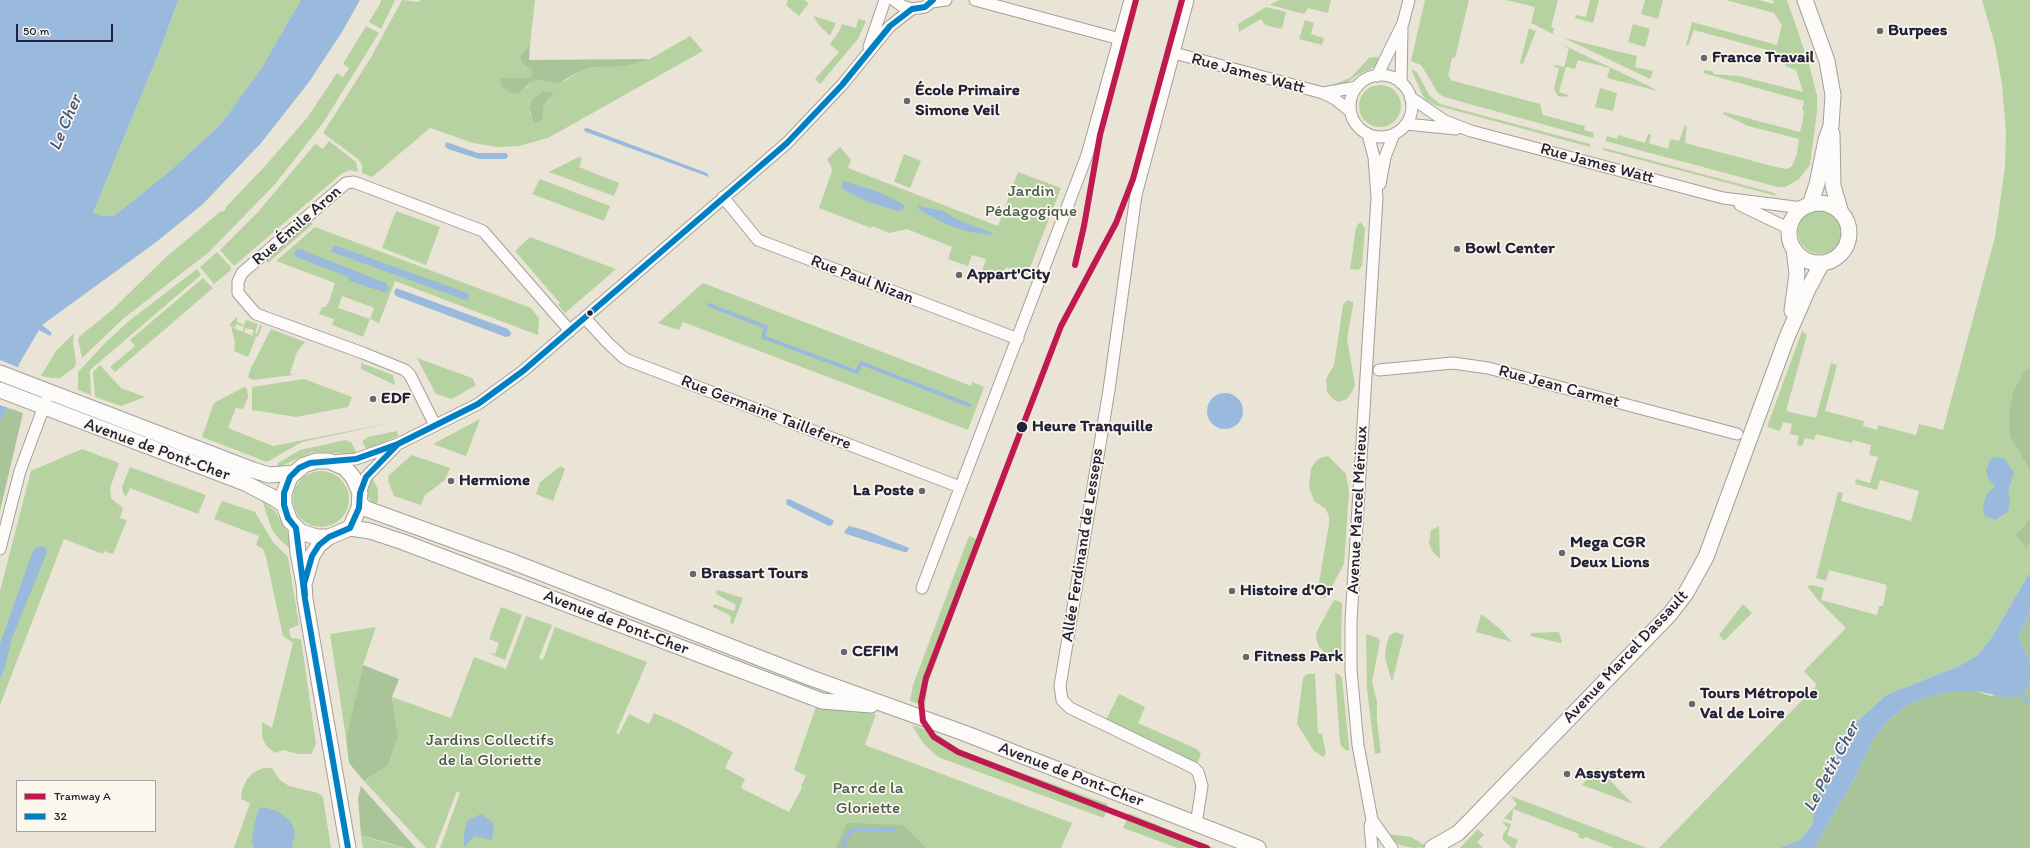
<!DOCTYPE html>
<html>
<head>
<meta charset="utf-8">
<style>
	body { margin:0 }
	#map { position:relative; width:2030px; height:848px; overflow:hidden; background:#e9e4d5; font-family:Itim,sans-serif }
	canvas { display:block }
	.legend { position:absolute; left:16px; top:780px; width:140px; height:52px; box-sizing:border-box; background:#fbf7ec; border:1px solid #a4a2a5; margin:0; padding:5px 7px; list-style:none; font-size:12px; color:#22223b }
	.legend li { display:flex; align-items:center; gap:8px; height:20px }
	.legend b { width:20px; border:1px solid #a4a2a5 }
	.scale { position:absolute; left:16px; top:24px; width:97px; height:18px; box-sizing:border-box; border:2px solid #22223b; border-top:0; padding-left:5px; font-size:12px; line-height:14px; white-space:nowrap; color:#22223b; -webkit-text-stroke:3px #fbf7ec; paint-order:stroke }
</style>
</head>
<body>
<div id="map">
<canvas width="2030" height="848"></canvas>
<ul class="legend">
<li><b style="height:5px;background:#bf1950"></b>Tramway A</li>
<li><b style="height:5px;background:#0080c4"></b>32</li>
</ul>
<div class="scale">50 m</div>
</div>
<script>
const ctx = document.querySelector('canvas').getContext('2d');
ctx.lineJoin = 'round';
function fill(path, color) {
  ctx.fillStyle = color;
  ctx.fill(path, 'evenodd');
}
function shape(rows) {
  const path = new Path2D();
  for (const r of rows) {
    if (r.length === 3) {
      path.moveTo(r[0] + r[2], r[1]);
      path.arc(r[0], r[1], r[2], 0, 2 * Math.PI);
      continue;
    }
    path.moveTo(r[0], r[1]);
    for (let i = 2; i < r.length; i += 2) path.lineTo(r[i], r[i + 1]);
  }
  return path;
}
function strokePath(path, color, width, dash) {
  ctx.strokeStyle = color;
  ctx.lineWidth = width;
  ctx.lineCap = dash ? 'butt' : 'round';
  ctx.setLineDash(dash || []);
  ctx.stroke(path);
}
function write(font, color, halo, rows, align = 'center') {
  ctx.font = font + ' Itim,sans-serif';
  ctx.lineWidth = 3.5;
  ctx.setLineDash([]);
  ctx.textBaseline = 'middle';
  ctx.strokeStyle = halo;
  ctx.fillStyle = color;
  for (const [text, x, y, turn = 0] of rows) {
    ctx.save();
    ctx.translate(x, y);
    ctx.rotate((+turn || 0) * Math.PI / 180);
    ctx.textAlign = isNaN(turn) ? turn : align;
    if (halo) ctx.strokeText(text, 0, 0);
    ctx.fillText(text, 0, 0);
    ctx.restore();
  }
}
const green = shape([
	[178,0,301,0,262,67,222,123,170,171,114,216,102,216,93,213,164,40],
	[381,0,395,0,381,29,369,22,381,2],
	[402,0,419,2,420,0,535,0,530,44,521,54,521,62,532,71,532,76,524,78,526,88,531,82,539,80,565,81,582,70,594,67,650,59,690,36,703,51,548,138,519,146,497,147,473,143,430,128,372,177,362,173,362,165,358,159,323,133,370,59],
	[551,97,546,102,543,108,530,115,529,108,532,100],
	[788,0,804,0,809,3,799,16,786,5],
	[1279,0,1331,0,1328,13,1308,8,1304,14,1270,5],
	[1425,0,1469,0,1455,58,1452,58,1448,76,1450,77,1450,80,1540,104,1543,115,1585,126,1584,130,1594,133,1593,138,1444,97,1438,93,1421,65,1411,61],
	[1506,0,1558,0,1551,27,1554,28,1553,34,1531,23,1535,7],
	[1590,0,1599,0,1593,23,1575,18,1576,15,1586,17],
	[1645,0,1663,0,1658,19,1641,14],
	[1726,0,1759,0,1774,4,1773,0,1787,0,1808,61,1817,95,1817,112,1810,165,1799,179,1785,187,1778,187,1605,141,1607,136,1617,139,1618,135,1645,143,1648,134,1651,135,1649,143,1668,149,1670,139,1679,141,1686,123,1685,126,1687,126,1685,143,1780,168,1788,169,1792,166,1797,154,1799,139,1748,126,1723,114,1724,112,1800,132,1803,119,1804,111,1802,110,1804,101,1703,73,1704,70,1713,71,1713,74,1739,76,1803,92,1796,70,1785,66,1789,56,1694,30,1688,46,1686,45,1692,22,1777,45,1782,25,1774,13],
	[1982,0,2030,0,2030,572,1992,637,1978,655,1959,666,1886,695,1844,734,1817,797,1812,825,1800,840,1779,848,1659,848,1817,685,1804,671,1846,628,1817,599,1807,586,1812,585,1824,588,1821,600,1877,615,1879,606,1883,606,1887,585,1829,570,1826,581,1816,578,1838,492,1843,493,1841,501,1911,521,1919,491,1880,480,1877,490,1855,484,1856,479,1870,483,1878,457,1869,455,1871,445,1853,440,1852,443,1816,434,1814,440,1805,438,1802,446,1797,445,1799,436,1790,434,1792,424,1783,422,1780,431,1767,427,1802,331,1807,335,1786,411,1816,418,1831,363,1837,365,1825,411,1864,421,1863,426,1877,430,1878,425,1916,435,1919,424,1943,430,1995,237,2005,168,2006,132,2002,85,1995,45],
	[1266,7,1286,12,1282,29,1265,25,1261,19,1239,32,1238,24],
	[813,16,836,23,830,36,819,25],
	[858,19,866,21,858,39,820,84,815,79,839,52,830,44,840,30,842,24,856,28],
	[1305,20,1314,23,1311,34,1324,38,1322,45,1299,39],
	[1633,24,1650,29,1645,47,1628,42],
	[366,26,379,33,323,123,276,183,209,252,124,318,82,358,78,339,80,336,112,310,164,259,221,211,223,212,226,209,225,208,266,165,307,118,337,73,343,77,349,68,343,64],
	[1529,28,1536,31,1523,64,1520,63],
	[1564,38,1637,56,1635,67,1653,71,1650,79],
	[1561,44,1647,85,1658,91,1607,78,1610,68,1578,60,1575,69,1566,67,1559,92,1568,95,1567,97,1558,96,1554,89,1559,68,1554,67,1555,65,1564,67,1569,49],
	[1374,57,1381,58,1374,67,1356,76,1345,84,1331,88,1332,85,1350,78,1369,58],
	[1411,69,1417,72,1429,95,1440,104,1590,144,1590,147,1435,105,1426,100,1422,94],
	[1380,106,21],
	[1600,88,1617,93,1613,111,1595,107],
	[329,141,356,162,358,172,349,170,341,174,234,266,220,250,258,212,315,144,323,149],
	[840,147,851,160,848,168,998,226,1018,172,1061,188,1027,275,1006,267,1002,279,982,271,986,259,972,255,968,266,948,259,952,247,907,229,889,233,872,226,871,228,819,208,832,171,831,166,827,159],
	[1604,148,1774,193,1777,196,1603,150],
	[904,154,921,161,910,188,894,182],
	[579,157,582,158,579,167,619,183,614,196,549,172],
	[540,179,610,206,604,221,532,194],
	[1820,232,22],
	[396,211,440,227,426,265,382,248],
	[310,221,313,224,268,263,265,260],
	[1361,222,1365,229,1362,266,1358,270,1350,269,1356,228,1358,224],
	[315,227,531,308,539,318,538,335,395,281,379,323,370,319,374,308,342,296,338,308,370,319,363,337,332,325,334,319,319,314,322,307,325,307,329,302,335,283,276,261],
	[530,237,616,269,565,313,558,305,560,303,515,251],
	[217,252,231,267,231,270,214,284,200,267],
	[197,269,201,275,90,370,91,395,78,390,78,372,107,341,129,321],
	[203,278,213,288,115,372,110,367,135,346,130,340],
	[703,283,971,386,972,382,984,387,968,430,683,322,679,330,658,323],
	[1347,300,1353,302,1353,306,1347,339,1355,385,1353,390,1347,399,1338,402,1333,399,1327,392,1326,379,1334,365,1343,305],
	[237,317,237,322,244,325,246,320,258,324,255,333,257,334,260,325,262,326,258,337,252,335,254,330,246,328,244,332,243,331,244,327,236,324,235,328,229,325],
	[231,327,256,337,248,357,234,351,235,342],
	[271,329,305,342,297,352,290,373,293,375,253,380,248,377,251,368],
	[74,333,73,342,76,363,75,367,60,378,52,378,41,376,56,351],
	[417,358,472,378,476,385,452,399,436,394],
	[361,363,393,375,395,385,361,369],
	[100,365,121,388,145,397,121,406,95,397,93,372],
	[304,379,352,397,348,407,296,417,252,410,252,387],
	[244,387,247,388,248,397,243,409,236,408,228,428,273,446,400,421,302,442,267,462,202,437,214,403],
	[480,419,466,456,433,444],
	[397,431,398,436,367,450,363,443,363,440,368,437],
	[345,440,351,442,357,454,312,452,277,468,278,463,300,450],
	[82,449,119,463,110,488,111,498,123,508,120,518,127,520,113,554,104,551,103,554,64,539,0,705,0,591,31,471],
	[412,455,450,468,445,480,425,495,421,505,394,496,388,481,389,475],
	[1328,456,1346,474,1349,492,1344,564,1326,597,1321,598,1317,594,1329,524,1329,517,1326,509,1314,501,1309,487,1311,469,1315,462,1320,458],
	[561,466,565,469,553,501,536,494,540,482],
	[130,467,206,495,198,514,130,488,126,497,123,493,122,487],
	[321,499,28],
	[372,478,378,489,378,500,375,506,367,495,367,486],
	[262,500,275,511,290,536,291,549,280,540,272,530],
	[222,501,255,512,273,542,288,557,299,625,289,629,291,638,301,639,316,744,311,754,298,754,283,750,274,753,266,745,262,737,262,722,272,728,293,643,283,636,266,557,263,549,256,545,259,536,214,519],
	[1439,526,1440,559,1433,552,1429,544,1431,530],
	[969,536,981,541,928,683,925,706,910,701,913,685],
	[717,590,743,598,733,624,730,623,731,616,713,607,714,604,734,611,736,605,716,594],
	[1335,600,1341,602,1342,605,1341,652,1336,655,1324,652,1319,647,1316,638,1317,631,1332,603],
	[1743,604,1752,613,1724,641,1719,635],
	[501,607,522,615,505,660,491,654,491,653,495,654,499,643,489,639],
	[1481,614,1499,628,1512,642,1476,632],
	[526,616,552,625,539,658,543,660,555,627,647,662,616,733,619,734,629,714,649,724,654,713,679,724,733,752,725,768,745,779,741,788,789,812,802,788,801,786,806,776,794,770,817,704,876,714,865,745,1072,823,1061,848,440,848,460,793,457,791,435,848,426,848,364,781,388,765,398,737,392,697,451,718,474,657,506,669],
	[376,627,363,665,346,738,330,634],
	[1395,632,1404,635,1392,682,1385,658,1386,647,1389,636],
	[1559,632,1562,642,1561,643,1530,636,1531,633],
	[1366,634,1378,638,1380,641,1372,682,1377,702,1377,721,1381,753,1375,754,1367,689],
	[1335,673,1340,675,1342,678,1349,747,1349,750,1347,751,1341,746,1340,742],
	[1307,674,1315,674,1318,733,1322,734,1326,754,1323,757,1314,751,1297,724,1303,678],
	[1119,694,1145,707,1138,723,1197,749,1201,754,1197,764,1106,720],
	[912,725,935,733,962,751,1108,804,1104,818,938,757,923,743],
	[1597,767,1633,804,1582,785],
	[264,768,272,768,280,780,289,786,318,793,323,797,331,848,234,848,250,803,241,799,242,790,247,779,254,772],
	[1511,796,1647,848,1614,848,1585,837,1584,839,1578,837,1579,834,1513,809,1512,821,1504,818,1517,804],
	[1129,813,1214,848,1178,848,1123,828],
	[1501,821,1511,824,1507,835,1518,840,1515,848,1512,848,1503,840,1503,834,1508,828],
	[1478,829,1484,835,1477,842,1483,848,1460,848],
	[1388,834,1411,837,1428,847,1413,848,1400,845,1392,840],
	[361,835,385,843,405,848,363,848]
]);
const forest = shape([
	[530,44,529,60,650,59,623,66,594,67,582,70,559,83,539,80,531,82,518,93,511,93,502,87,500,81,502,78,524,78,532,76,532,71,521,62,521,54],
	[544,91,554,93,546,102,543,108,542,120,534,123,529,108,532,100],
	[2030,368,2030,470,2010,436,2009,413,2013,393,2024,372],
	[9,408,23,413,0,511,0,420],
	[2030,519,2030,541,2026,548,2016,535],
	[2030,614,2030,661,2020,640,2019,634],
	[363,665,399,679,392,697,398,737,388,765,364,781,349,763,346,738],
	[2030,681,2030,848,1814,848,1857,774,1873,739,1890,719,1906,706,1926,697,1954,691,1976,691,1991,696,2027,688],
	[361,786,416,848,405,848,361,835,358,798],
	[847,823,903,825,926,848,836,848]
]);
const water = shape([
	[0,0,178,0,164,40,93,213,102,216,114,216,170,171,222,123,262,67,301,0,360,0,342,32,309,82,261,143,203,204,155,243,42,325,52,333,50,336,39,330,19,364,9,408,0,420],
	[587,128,707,173,709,177,586,132,583,129],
	[446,142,478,153,507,153,508,156,506,159,479,159,448,149,445,146],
	[843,181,879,192,901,203,904,206,903,209,898,211,868,202,844,190,841,186],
	[919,206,944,211,956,219,992,233,993,235,970,232,948,225,921,211,918,208],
	[334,245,467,293,469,296,468,301,332,252,331,251],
	[299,249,386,283,389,288,387,293,350,281,348,277,297,257,294,254,296,250],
	[396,288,508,329,511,333,510,336,506,337,396,296,394,293],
	[1225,411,18],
	[1995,457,2004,458,2014,473,2008,491,2010,502,2008,512,1995,520,1985,516,1983,508,1986,495,1995,486,1988,478,1986,470,1990,460],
	[789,499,831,519,834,521,832,525,829,526,787,505,786,500],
	[849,526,867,531,909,548,907,552,904,552,846,534,844,532],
	[41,546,45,547,47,552,12,638,5,667,0,679,0,644,32,553,36,547],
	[2030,572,2030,614,2019,634,2020,640,2030,661,2030,681,2027,688,2020,695,2009,698,1976,691,1954,691,1926,697,1906,706,1890,719,1873,739,1857,774,1814,848,1779,848,1800,840,1812,825,1817,797,1846,732,1886,695,1959,666,1978,655,1992,637],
	[263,807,277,811,291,822,295,832,292,848,254,848,252,842,254,826,259,809],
	[481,814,494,823,492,840,475,836,464,847,464,833,467,821]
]);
const pier = shape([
	[0,360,20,368,11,409,0,405]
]);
const stream = shape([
	[709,305,766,327,763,337,857,372,861,363,969,405],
	[2017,691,2030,703],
	[842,848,849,833,855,829,894,829]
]);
const street = shape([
	[894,0,902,6,912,9,925,7,933,0],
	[975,0,1120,39],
	[1188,0,1136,195,1109,390,1060,686,1062,700,1070,708,1194,768,1198,772,1202,786,1196,824],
	[932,2,946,0],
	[869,47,885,0],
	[1174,53,1323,93,1335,99,1350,111],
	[1381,106,31],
	[1377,76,1403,23,1409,0],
	[1401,83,1402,28],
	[1323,93,1357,87],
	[1410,97,1445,121,1471,131,1723,198,1803,208],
	[1406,124,1456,129],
	[1368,135,1374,157,1377,198,1351,621,1351,670,1358,745,1372,820,1370,826,1372,848],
	[1380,184,1385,157,1394,134],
	[723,197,758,240,1018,339],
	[1740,205,1790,229],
	[585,318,607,342,624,358,630,361,960,487],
	[1379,370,1453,363,1488,368,1737,434],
	[435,425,410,375,405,370,363,353,256,314,238,293,238,282,242,273,346,183,354,182,483,231,570,331],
	[331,461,356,459,398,444,478,404,523,371,787,143,842,85,890,26,912,9],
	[360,493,366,477,395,447],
	[0,549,20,471,46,401],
	[922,588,1087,155,1130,0],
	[1372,820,1392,848]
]);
const secondary = shape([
	[1805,0,1827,61,1833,95,1831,126,1826,140,1817,184,1810,205],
	[1832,134,1833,186,1841,213],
	[1819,233,30],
	[1792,311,1797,274,1794,249],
	[0,373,253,470,269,475,294,473],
	[0,390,245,483,274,498,284,505],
	[316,461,329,461,345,468,353,477,360,493,359,508,350,528,329,537,317,537,301,532,290,521,284,505,284,493,290,477,304,465,316,461],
	[360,504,367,509,508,560,811,678,964,733,1258,848],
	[296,528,298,553,304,584,305,599,348,848],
	[350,528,370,531,403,542,822,701,871,705],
	[305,581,312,556,319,545,329,537],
	[1432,848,1458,833,1472,819,1670,614,1686,593,1706,557,1787,337,1808,289,1822,263]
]);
const bus1 = shape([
	[305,595,304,584,312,556,319,545,329,537,350,528,359,508,360,493,366,477,398,444,404,441],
	[348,848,305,599,296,528,288,518,284,505,284,493,290,477,299,468,310,463,356,459,398,444,478,404,523,371,787,143,842,85,890,26,912,9,925,7,933,0]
]);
const tram1 = shape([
	[1182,0,1133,179,1116,223,1061,326,926,678,921,702,923,721,934,737,958,752,1207,848],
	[1075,265,1084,226,1100,135,1136,0]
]);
const markers = [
	[1880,31,4,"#686671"],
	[1704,58,4,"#686671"],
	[907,101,4,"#686671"],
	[1457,249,4,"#686671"],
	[959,275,4,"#686671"],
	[590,313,3.5,"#22223b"],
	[373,399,4,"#686671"],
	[1022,427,6,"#22223b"],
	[451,481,4,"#686671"],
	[922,491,4,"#686671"],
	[1562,553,4,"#686671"],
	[693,574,4,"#686671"],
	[1232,591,4,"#686671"],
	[844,652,4,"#686671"],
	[1246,657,4,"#686671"],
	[1692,704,4,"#686671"],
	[1567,774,4,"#686671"]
];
const poiNames = [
	["Burpees",1888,31],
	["France Travail",1712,58],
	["École Primaire",915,91],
	["Simone Veil",915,111],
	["Bowl Center",1465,249],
	["Appart'City",967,275],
	["EDF",381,399],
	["Hermione",459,481],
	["La Poste",914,491,"right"],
	["Mega CGR",1570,543],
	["Deux Lions",1570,563],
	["Brassart Tours",701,574],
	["Histoire d'Or",1240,591],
	["CEFIM",852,652],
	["Fitness Park",1254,657],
	["Tours Métropole",1700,694],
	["Val de Loire",1700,714],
	["Assystem",1575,774]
];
const streetNames = [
	["Rue James Watt",1248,74,15],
	["Rue James Watt",1597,164,15],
	["Rue Émile Aron",297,226,-41],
	["Rue Paul Nizan",862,280,21],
	["Rue Jean Carmet",1559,387,15],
	["Rue Germaine Tailleferre",766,413,21],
	["Avenue de Pont-Cher",157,450,20],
	["Avenue Marcel Mérieux",1358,510,-87],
	["Allée Ferdinand de Lesseps",1083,545,-81],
	["Avenue de Pont-Cher",616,623,21],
	["Avenue Marcel Dassault",1626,657,-47],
	["Avenue de Pont-Cher",1071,775,21]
];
const parkNames = [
	["Jardin",1031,192],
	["Pédagogique",1031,212],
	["Jardins Collectifs",490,741],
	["de la Gloriette",490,761],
	["Parc de la",868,789],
	["Gloriette",868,809]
];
const stopNames = [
	["Heure Tranquille",1032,427]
];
const waterNames = [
	["Le Cher",66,123,-67],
	["Le Petit Cher",1832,767,-62]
];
fill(green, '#b7d2a1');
fill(forest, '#a8c498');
fill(water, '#99b9dd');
fill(pier, '#e9e4d5');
strokePath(stream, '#99b9dd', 4);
strokePath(street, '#a3a09b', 13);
strokePath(secondary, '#a3a09b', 17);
strokePath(street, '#fcfbf9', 11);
strokePath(secondary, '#fcfbf9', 15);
strokePath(bus1, '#0080c4', 6);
strokePath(tram1, '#bf1950', 6);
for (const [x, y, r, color] of markers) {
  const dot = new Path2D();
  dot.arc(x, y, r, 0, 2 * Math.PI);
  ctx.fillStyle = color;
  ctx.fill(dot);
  strokePath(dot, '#fbf7ec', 1.5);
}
write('bold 17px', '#22223b', '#fbf7ec', poiNames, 'left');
write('17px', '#22223b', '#fbf7ec', streetNames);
write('17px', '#485a50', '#fbf7ec', parkNames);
write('bold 17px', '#22223b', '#fbf7ec', stopNames, 'left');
write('italic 18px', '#44577d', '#fbf7ec', waterNames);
</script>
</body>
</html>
